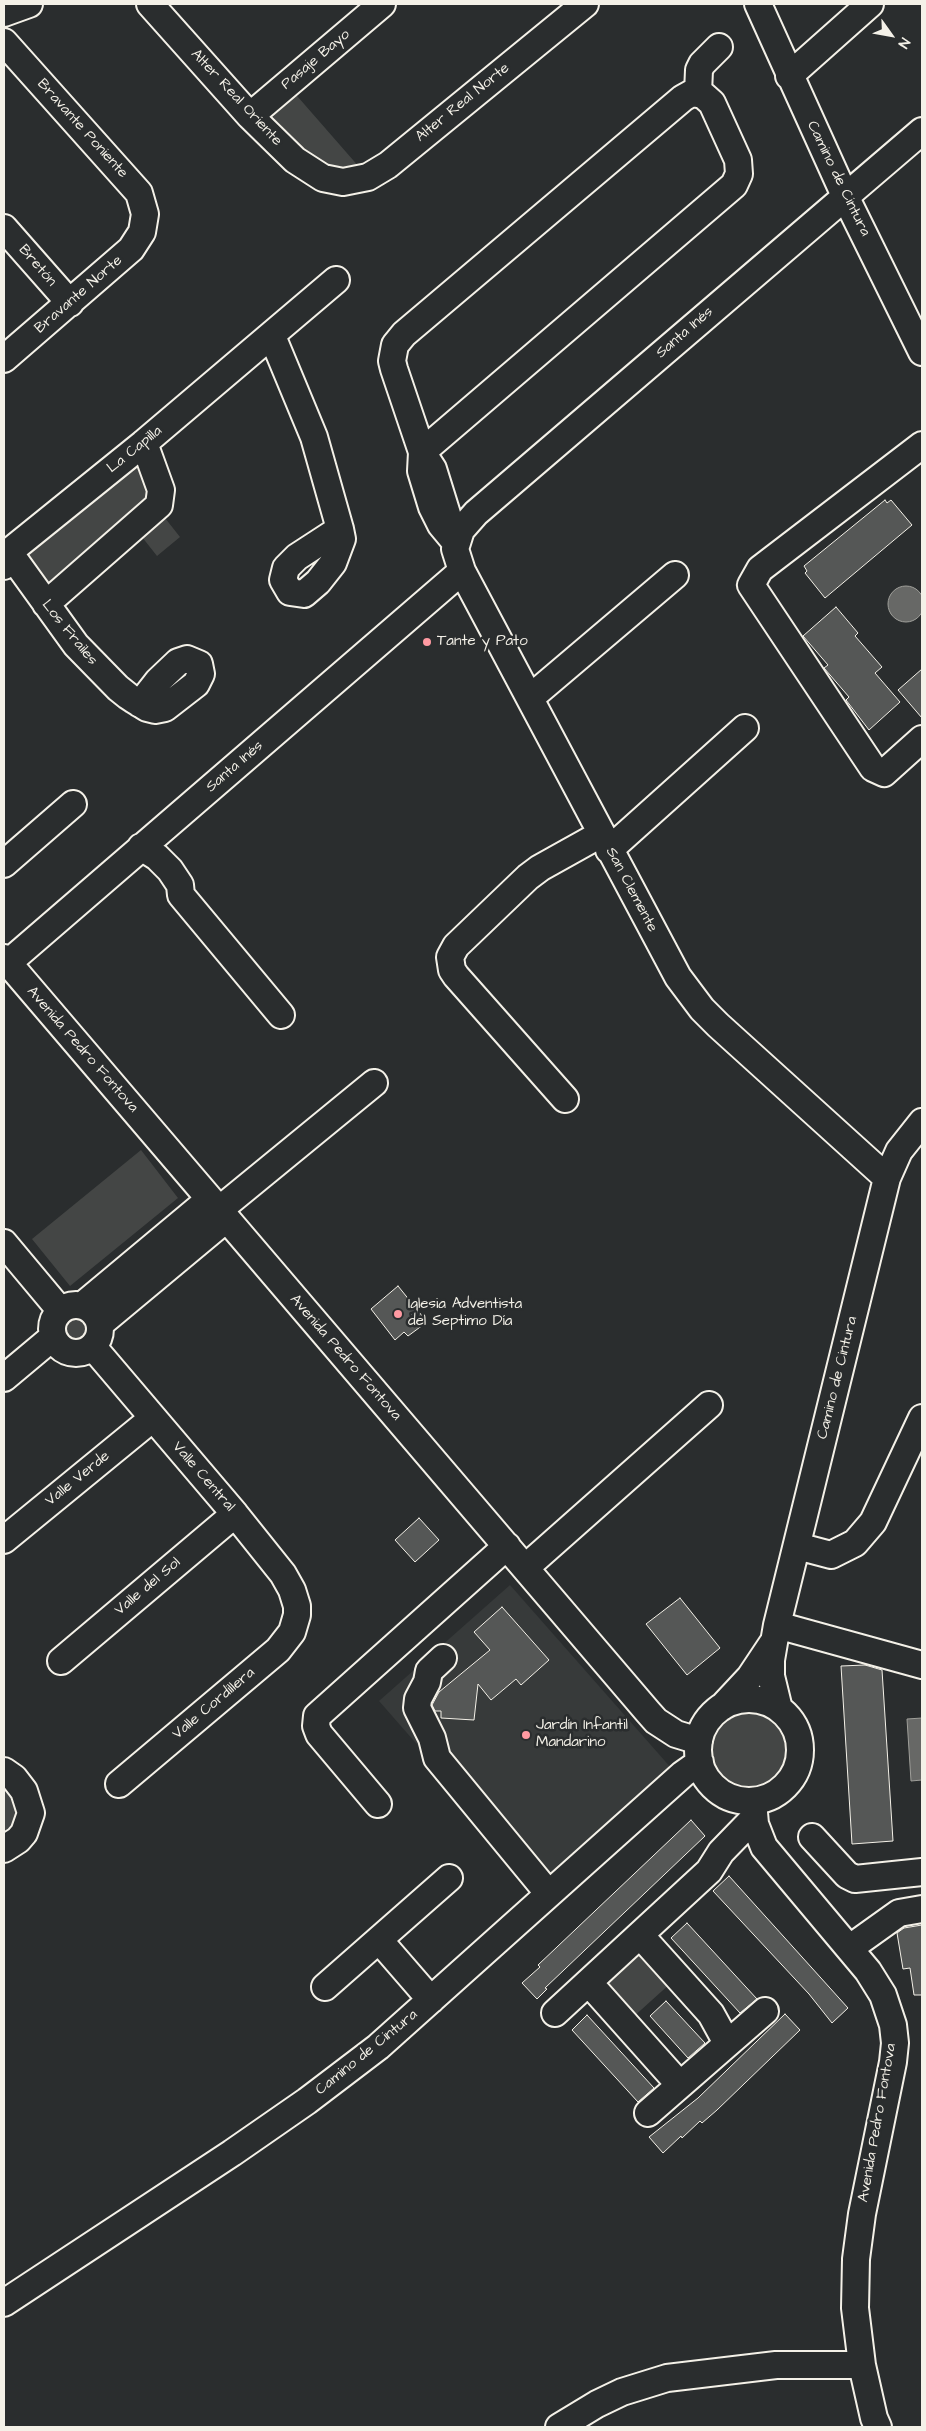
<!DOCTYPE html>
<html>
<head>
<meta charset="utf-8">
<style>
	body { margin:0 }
	#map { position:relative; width:926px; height:2431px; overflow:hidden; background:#2a2d2e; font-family:"Architects Daughter",sans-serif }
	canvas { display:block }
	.frame { position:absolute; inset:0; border:5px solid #f4f1e8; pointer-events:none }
	.north { position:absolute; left:866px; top:10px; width:50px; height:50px; -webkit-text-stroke:4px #2a2d2e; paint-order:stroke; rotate:122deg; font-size:14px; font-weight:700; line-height:20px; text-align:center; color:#f4f1e8 }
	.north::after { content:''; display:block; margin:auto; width:18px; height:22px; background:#f4f1e8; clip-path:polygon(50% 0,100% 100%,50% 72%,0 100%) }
</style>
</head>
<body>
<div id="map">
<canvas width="926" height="2431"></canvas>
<div class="frame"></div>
<div class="north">N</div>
</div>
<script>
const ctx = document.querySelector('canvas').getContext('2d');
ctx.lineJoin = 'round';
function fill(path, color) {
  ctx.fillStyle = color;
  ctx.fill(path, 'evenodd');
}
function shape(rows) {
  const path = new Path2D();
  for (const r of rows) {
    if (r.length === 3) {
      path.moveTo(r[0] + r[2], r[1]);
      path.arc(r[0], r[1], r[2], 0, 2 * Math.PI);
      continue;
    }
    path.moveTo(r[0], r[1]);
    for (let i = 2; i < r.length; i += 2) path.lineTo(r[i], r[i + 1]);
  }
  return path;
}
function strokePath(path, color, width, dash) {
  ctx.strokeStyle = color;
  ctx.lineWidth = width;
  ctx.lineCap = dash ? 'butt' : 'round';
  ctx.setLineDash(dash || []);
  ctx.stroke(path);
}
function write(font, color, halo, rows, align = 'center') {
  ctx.font = font + ' "Architects Daughter",sans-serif';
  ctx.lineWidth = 5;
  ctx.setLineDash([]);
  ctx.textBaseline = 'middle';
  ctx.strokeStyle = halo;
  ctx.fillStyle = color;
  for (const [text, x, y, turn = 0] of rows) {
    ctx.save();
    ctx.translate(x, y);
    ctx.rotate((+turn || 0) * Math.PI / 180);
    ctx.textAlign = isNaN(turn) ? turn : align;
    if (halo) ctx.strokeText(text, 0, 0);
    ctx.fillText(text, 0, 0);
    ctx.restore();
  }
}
const built = shape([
	[510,1585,672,1769,540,1885,379,1701]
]);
const green = shape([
	[291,89,360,168,336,170,313,163,268,115],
	[133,456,150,495,46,585,20,554],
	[165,518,180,537,157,556,142,537],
	[141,1150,178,1198,70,1286,32,1239],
	[75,1329,17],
	[750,1750,43],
	[4,1788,12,1796,17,1807,15,1825,4,1837],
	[638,1946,672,1982,631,2019,600,1982]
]);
const water = shape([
	[906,604,18],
	[922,1718,922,1780,911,1781,907,1719,922,1718]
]);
const building = shape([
	[885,500,887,503,891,500,912,525,825,598,805,573,807,571,804,566,885,500],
	[836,607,858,633,855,636,882,667,875,673,900,702,869,730,846,700,849,697,824,668,828,665,803,636,836,607],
	[922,669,922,718,898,690,922,669],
	[398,1286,427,1322,408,1336,404,1332,395,1340,371,1309,398,1286],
	[419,1518,439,1540,415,1562,395,1540,419,1518],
	[680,1598,720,1648,687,1675,646,1624,680,1598],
	[502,1607,549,1660,521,1685,516,1679,491,1700,478,1684,474,1720,441,1718,441,1711,435,1711,432,1705,439,1692,490,1650,474,1632,502,1607],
	[865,1665,882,1670,893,1841,852,1844,841,1666,865,1665],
	[691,1820,705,1836,545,1988,547,1989,537,1999,522,1983,540,1967,538,1965,691,1820],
	[729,1876,848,2008,832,2023,809,1994,713,1891,729,1876],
	[687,1923,757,1999,740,2013,671,1938,687,1923],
	[922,1925,922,1995,914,1995,910,1968,903,1969,897,1933,904,1928,922,1925],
	[666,2001,705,2043,688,2058,650,2016,666,2001],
	[785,2014,800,2030,717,2110,702,2123,700,2121,682,2138,681,2136,663,2153,649,2137,698,2098,785,2014],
	[587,2015,654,2088,638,2102,572,2030,587,2015]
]);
const minor = shape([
	[150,4,250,116,295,160,323,178,343,182,368,177,388,165,585,4],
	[758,4,845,196,922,352],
	[4,13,29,4],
	[4,42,139,193,145,214,142,232,131,249,4,359],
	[789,76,870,4],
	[698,93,699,70,702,64,719,47],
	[250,116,382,4],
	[4,228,70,303],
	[272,336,314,437,340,529,342,539,333,563,318,582,304,594,290,592,283,580,286,568,297,557,340,529],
	[922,445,760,569,751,585,873,768,884,773,922,739],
	[456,543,441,525,432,507,421,471,422,452,734,185,739,174,738,160,712,103,703,95,692,93,683,98,404,334,395,345,392,361,394,369,422,452,433,469,456,543],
	[9,552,76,645,118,688,128,696,134,700,147,708,155,710,165,708,196,684,201,674,199,664,187,659,178,662,158,681,140,704],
	[4,566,9,552,144,443,336,280],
	[46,604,159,505,161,490,144,443],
	[530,698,675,575],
	[141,847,157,857,170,870,180,885,181,895,281,1015],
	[609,850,745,728],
	[4,864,73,804],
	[4,958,648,1712,656,1721,676,1734,699,1741],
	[8,963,462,571],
	[565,1099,456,976,452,970,450,957,456,946,528,877,540,868,601,834],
	[887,1178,718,1025,702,1009,678,977,462,571,455,549,461,530,476,513,922,131],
	[219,1210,374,1083],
	[4,1243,60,1310],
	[76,1329,24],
	[83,1305,210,1199],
	[100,1324,226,1219],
	[93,1347,235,1514,283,1574,292,1590,297,1606,297,1615,292,1632,278,1650,119,1784],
	[4,1378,53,1337],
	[4,1540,153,1418],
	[797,1546,831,1555,855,1543,873,1522,922,1418],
	[525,1568,709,1405],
	[777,1625,922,1665],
	[443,1658,429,1671,427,1682,418,1699,417,1708,432,1738,437,1758,549,1894],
	[61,1661,235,1514],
	[749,1750,51],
	[722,1707,750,1677,772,1644],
	[779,1709,771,1676,771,1660,777,1625,887,1178,899,1151,922,1122],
	[4,1771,14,1778,24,1791,31,1813,24,1833,18,1840,4,1849],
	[753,1801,755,1824,764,1847,868,1971,883,1995,893,2025,895,2043,893,2062,862,2214,856,2259,855,2308,862,2365,874,2418,878,2427],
	[378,1804,319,1734,316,1726,317,1716,507,1546],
	[812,1837,847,1875,855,1879,922,1872],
	[640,1935,711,2014,727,2043],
	[379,1940,431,2000],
	[850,1948,899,1913,922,1909],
	[589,1983,680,2085],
	[325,1987,449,1878],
	[555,2013,709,1871,721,1852,754,1818],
	[648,2113,765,2011],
	[4,2303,232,2153,307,2101,378,2047,683,1774,700,1762],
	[559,2427,597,2404,622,2392,667,2378,776,2365,862,2365]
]);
const markers = [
	[427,642,5,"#ff9aa2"],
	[398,1314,5,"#ff9aa2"],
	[526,1735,5,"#ff9aa2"]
];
const streetNames = [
	["Pasaje Bayo",316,60,-40],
	["Alter Real Oriente",236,98,47],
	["Alter Real Norte",463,103,-39],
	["Bravante Poniente",82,129,48],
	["Camino de Cintura",838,179,64],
	["Bretón",37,266,49],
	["Bravante Norte",79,295,-41],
	["Santa Inés",685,333,-41],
	["La Capilla",135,450,-39],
	["Los Frailes",69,633,51],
	["Santa Inés",235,767,-41],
	["San Clemente",631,890,62],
	["Avenida Pedro Fontova",82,1050,49],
	["Avenida Pedro Fontova",345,1358,49],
	["Camino de Cintura",838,1378,-76],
	["Valle Central",203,1477,49],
	["Valle Verde",78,1479,-39],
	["Valle del Sol",148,1587,-40],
	["Valle Cordillera",214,1704,-40],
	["Camino de Cintura",367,2053,-39],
	["Avenida Pedro Fontova",878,2123,-80]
];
const poiNames = [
	["Tante y Pato",437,642],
	["Iglesia Adventista",408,1305],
	["del Septimo Día",408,1322],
	["Jardín Infantil",536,1726],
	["Mandarino",536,1743]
];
fill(built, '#373a3a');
fill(green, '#444645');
fill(water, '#676866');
strokePath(water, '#9f9f9a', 1);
fill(building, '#555756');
strokePath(building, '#f4f1e8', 1);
strokePath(minor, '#f4f1e8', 30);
strokePath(minor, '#2a2d2e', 26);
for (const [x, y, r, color] of markers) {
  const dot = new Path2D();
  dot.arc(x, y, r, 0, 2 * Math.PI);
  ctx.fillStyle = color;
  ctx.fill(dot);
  strokePath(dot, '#2a2d2e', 2);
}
write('15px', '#f4f1e8', '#2a2d2e', streetNames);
write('15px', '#f4f1e8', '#2a2d2e', poiNames, 'left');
</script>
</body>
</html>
